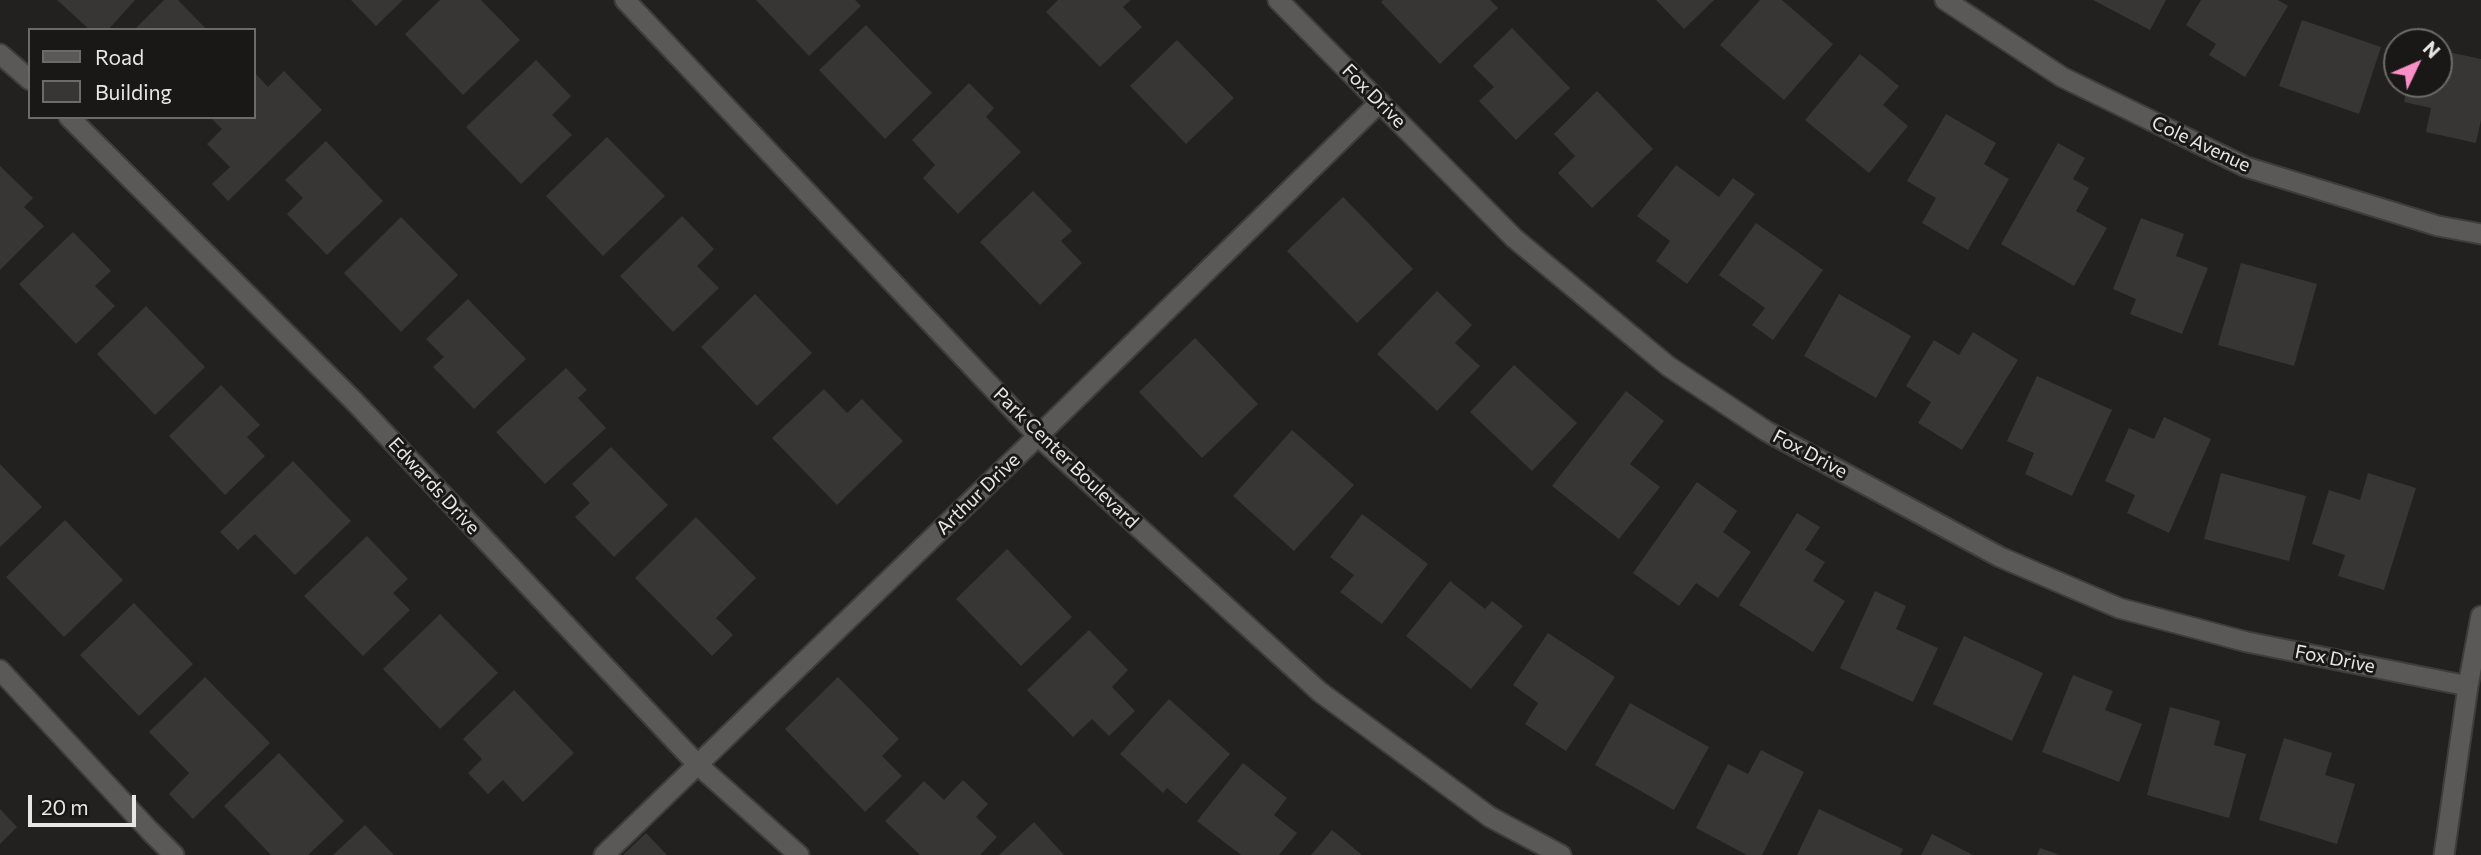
<!DOCTYPE html>
<html>
<head>
<meta charset="utf-8">
<style>
	body { margin:0 }
	#map { position:relative; width:2481px; height:855px; overflow:hidden; background:#23211f; font-family:Commissioner,sans-serif }
	canvas { display:block }
	.legend { position:absolute; left:28px; top:28px; width:228px; height:91px; box-sizing:border-box; background:#191816; border:2px solid #6c6b69; margin:0; padding:9px 12px; list-style:none; font-size:21px; color:#e8e7e6 }
	.legend li { display:flex; align-items:center; gap:14px; height:35px }
	.legend b { width:35px; border:2px solid #6c6b69 }
	.north { position:absolute; left:2383px; top:28px; width:70px; height:70px; box-sizing:border-box; background:#191816; border:2px solid #6c6b69; border-radius:50%; rotate:46deg; font-size:19px; font-weight:700; line-height:28px; text-align:center; color:#e8e7e6 }
	.north::after { content:''; display:block; margin:auto; width:24px; height:32px; background:#fa8fc7; clip-path:polygon(50% 0,100% 100%,50% 72%,0 100%) }
	.scale { position:absolute; left:28px; top:795px; width:108px; height:32px; box-sizing:border-box; border:4px solid #e8e7e6; border-top:0; padding-left:9px; font-size:21px; line-height:24px; white-space:nowrap; color:#e8e7e6; -webkit-text-stroke:5px #191816; paint-order:stroke }
</style>
</head>
<body>
<div id="map">
<canvas width="2481" height="855"></canvas>
<ul class="legend">
<li><b style="height:9px;background:#5a5958"></b>Road</li>
<li><b style="height:19px;background:#383634"></b>Building</li>
</ul>
<div class="north">N</div>
<div class="scale">20 m</div>
</div>
<script>
const ctx = document.querySelector('canvas').getContext('2d');
ctx.lineJoin = 'round';
function fill(path, color) {
  ctx.fillStyle = color;
  ctx.fill(path, 'evenodd');
}
function shape(rows) {
  const path = new Path2D();
  for (const r of rows) {
    path.moveTo(r[0], r[1]);
    for (let i = 2; i < r.length; i += 2) path.lineTo(r[i], r[i + 1]);
  }
  return path;
}
function strokePath(path, color, width, dash) {
  ctx.strokeStyle = color;
  ctx.lineWidth = width;
  ctx.lineCap = dash ? 'butt' : 'round';
  ctx.setLineDash(dash || []);
  ctx.stroke(path);
}
function write(font, color, halo, rows, align = 'center') {
  ctx.font = font + ' Commissioner,sans-serif';
  ctx.lineWidth = 6;
  ctx.setLineDash([]);
  ctx.textBaseline = 'middle';
  ctx.strokeStyle = halo;
  ctx.fillStyle = color;
  for (const [text, x, y, turn = 0] of rows) {
    ctx.save();
    ctx.translate(x, y);
    ctx.rotate((+turn || 0) * Math.PI / 180);
    ctx.textAlign = isNaN(turn) ? turn : align;
    if (halo) ctx.strokeText(text, 0, 0);
    ctx.fillText(text, 0, 0);
    ctx.restore();
  }
}
const building = shape([
	[57,0,135,0,108,30,90,30],
	[164,0,178,0,207,30,134,30],
	[351,0,403,0,376,26],
	[440,0,481,0,520,40,463,95,405,34],
	[756,0,855,0,861,6,809,56],
	[1058,0,1131,0,1123,7,1142,27,1100,67,1046,12],
	[1383,0,1490,0,1498,8,1440,64,1381,2],
	[1656,0,1714,0,1684,29],
	[1760,0,1782,0,1833,44,1784,100,1720,45],
	[2093,0,2166,0,2150,30],
	[2201,0,2278,0,2288,6,2245,77,2209,55,2216,44,2186,25],
	[2302,20,2381,47,2359,114,2279,86],
	[866,25,932,93,885,139,819,70],
	[1512,28,1570,88,1516,140,1479,101,1494,87,1473,66],
	[1177,40,1234,98,1186,144,1130,86],
	[2439,50,2481,59,2481,120,2476,143,2426,132,2431,108,2404,102,2408,84,2439,84],
	[1860,54,1899,86,1883,105,1908,126,1869,173,1805,120],
	[536,60,571,96,552,115,572,135,521,184,466,127],
	[284,71,322,110,228,201,212,184,230,167,207,144,222,129,210,117,254,117,254,72,268,87],
	[969,83,994,108,986,117,1021,152,958,214,923,178,935,165,912,140],
	[1597,91,1653,149,1592,208,1558,173,1575,156,1554,134],
	[1946,114,1996,143,1984,164,2009,179,1968,250,1922,223,1936,198,1907,181],
	[607,137,665,196,603,256,546,196],
	[326,141,383,201,327,255,287,214,303,198,285,180],
	[2058,143,2085,158,2073,179,2089,188,2076,211,2107,228,2074,286,2001,244],
	[1676,165,1719,197,1733,178,1755,194,1687,284,1656,261,1670,241,1637,216],
	[0,166,33,198,24,207,44,226,0,270],
	[1033,191,1072,231,1061,241,1082,263,1040,305,980,242],
	[1343,197,1413,269,1357,323,1287,251],
	[682,216,714,249,697,266,719,288,673,332,620,276],
	[401,217,458,275,401,332,344,273],
	[2141,218,2184,234,2176,256,2208,268,2182,334,2130,314,2136,299,2113,289],
	[1756,223,1823,270,1773,340,1752,325,1765,308,1719,275],
	[73,232,111,271,95,286,115,306,76,344,19,284],
	[2241,263,2317,284,2294,366,2218,345],
	[1437,291,1472,325,1455,343,1480,366,1437,411,1377,354],
	[755,294,812,353,757,406,701,347],
	[1839,294,1911,336,1876,398,1804,356],
	[468,299,526,359,474,409,433,367,444,357,426,339],
	[146,306,205,367,155,415,97,354],
	[1973,332,2018,360,1962,450,1918,423,1931,402,1906,386,1934,340,1959,355],
	[1195,338,1258,404,1202,458,1139,392],
	[1514,365,1577,423,1532,471,1470,412],
	[566,368,587,390,578,398,606,428,545,484,496,432],
	[2037,376,2112,410,2072,496,2025,474,2034,453,2007,441],
	[221,385,260,425,247,437,265,456,225,495,169,436],
	[824,389,847,413,862,399,903,441,837,505,772,438],
	[1626,391,1664,421,1630,464,1660,487,1619,539,1552,486],
	[2164,417,2211,439,2169,533,2127,513,2135,495,2105,481,2129,428,2154,439],
	[1292,430,1354,485,1294,551,1233,496],
	[611,447,668,505,614,557,575,517,590,503,572,484],
	[293,461,351,521,295,575,255,534,238,550,220,532],
	[0,464,42,507,0,547],
	[2221,473,2306,496,2289,561,2204,539],
	[2368,473,2416,488,2384,590,2338,576,2345,555,2312,544,2329,490,2360,500],
	[1697,482,1737,511,1723,532,1751,552,1718,598,1696,583,1679,606,1633,573],
	[1797,513,1820,527,1805,550,1825,562,1813,581,1845,601,1813,652,1739,605],
	[1362,514,1428,564,1382,624,1340,592,1354,575,1330,557],
	[696,517,756,578,716,618,733,635,712,656,635,578],
	[65,520,123,580,64,637,6,577],
	[367,536,408,579,393,593,410,610,363,656,304,596],
	[1007,549,1072,617,1021,666,956,599],
	[1450,581,1485,609,1492,601,1523,626,1471,689,1406,636],
	[1875,591,1906,606,1896,629,1938,648,1913,702,1840,668],
	[134,603,193,664,139,716,80,655],
	[440,614,498,673,440,729,383,669],
	[1089,630,1128,670,1112,687,1135,711,1109,736,1092,719,1073,737,1027,690],
	[1548,633,1615,677,1566,751,1525,724,1538,703,1513,685],
	[1964,636,2043,673,2012,741,1933,704],
	[2073,675,2113,691,2105,710,2142,724,2119,782,2042,752],
	[205,677,270,743,193,819,169,794,189,773,149,732],
	[838,677,899,739,882,756,902,776,865,812,785,729],
	[514,690,574,753,523,802,503,780,488,794,468,773,482,759,463,739],
	[1169,699,1230,754,1186,804,1167,788,1163,793,1120,754],
	[1630,703,1709,747,1674,810,1595,765],
	[2170,707,2220,721,2214,745,2246,754,2229,818,2147,795],
	[2284,738,2332,753,2325,775,2355,784,2337,844,2259,820],
	[1761,750,1804,772,1762,855,1747,855,1696,828,1728,764,1748,774],
	[279,753,344,821,308,855,271,855,224,806],
	[1243,763,1287,798,1274,815,1297,833,1279,855,1241,855,1197,821],
	[963,780,988,804,976,817,997,837,980,855,920,855,885,821,924,781,944,800],
	[0,809,17,827,0,844],
	[1819,809,1903,849,1900,855,1797,855],
	[1034,822,1064,855,999,855],
	[365,825,394,855,333,855],
	[1332,830,1362,855,1311,855],
	[646,833,667,855,623,855],
	[1932,834,1973,855,1921,855],
	[2040,848,2060,855,2037,855]
]);
const minor = shape([
	[1278,0,1514,238,1668,366,1766,431,2000,557,2119,608,2247,642,2468,686],
	[1945,0,2062,77,2246,167,2438,226,2481,234],
	[0,54,30,80],
	[69,117,354,401,698,765,799,855],
	[0,670,150,831,174,855],
	[604,855,1038,436,1380,102],
	[2444,855,2468,686,2481,616]
]);
const tertiary = shape([
	[625,0,1038,436,1320,692,1490,817,1561,855]
]);
const streetNames = [
	["Fox Drive",1374,96,45],
	["Cole Avenue",2201,144,25],
	["Fox Drive",1810,454,28],
	["Park Center Boulevard",1066,458,44],
	["Edwards Drive",434,486,47],
	["Arthur Drive",978,494,-44],
	["Fox Drive",2335,659,11]
];
fill(building, '#383634');
strokePath(minor, '#3f3d3b', 23);
strokePath(tertiary, '#3f3d3b', 23);
strokePath(minor, '#5a5958', 19);
strokePath(tertiary, '#5a5958', 19);
write('19px', '#e8e7e6', '#191816', streetNames);
</script>
</body>
</html>
